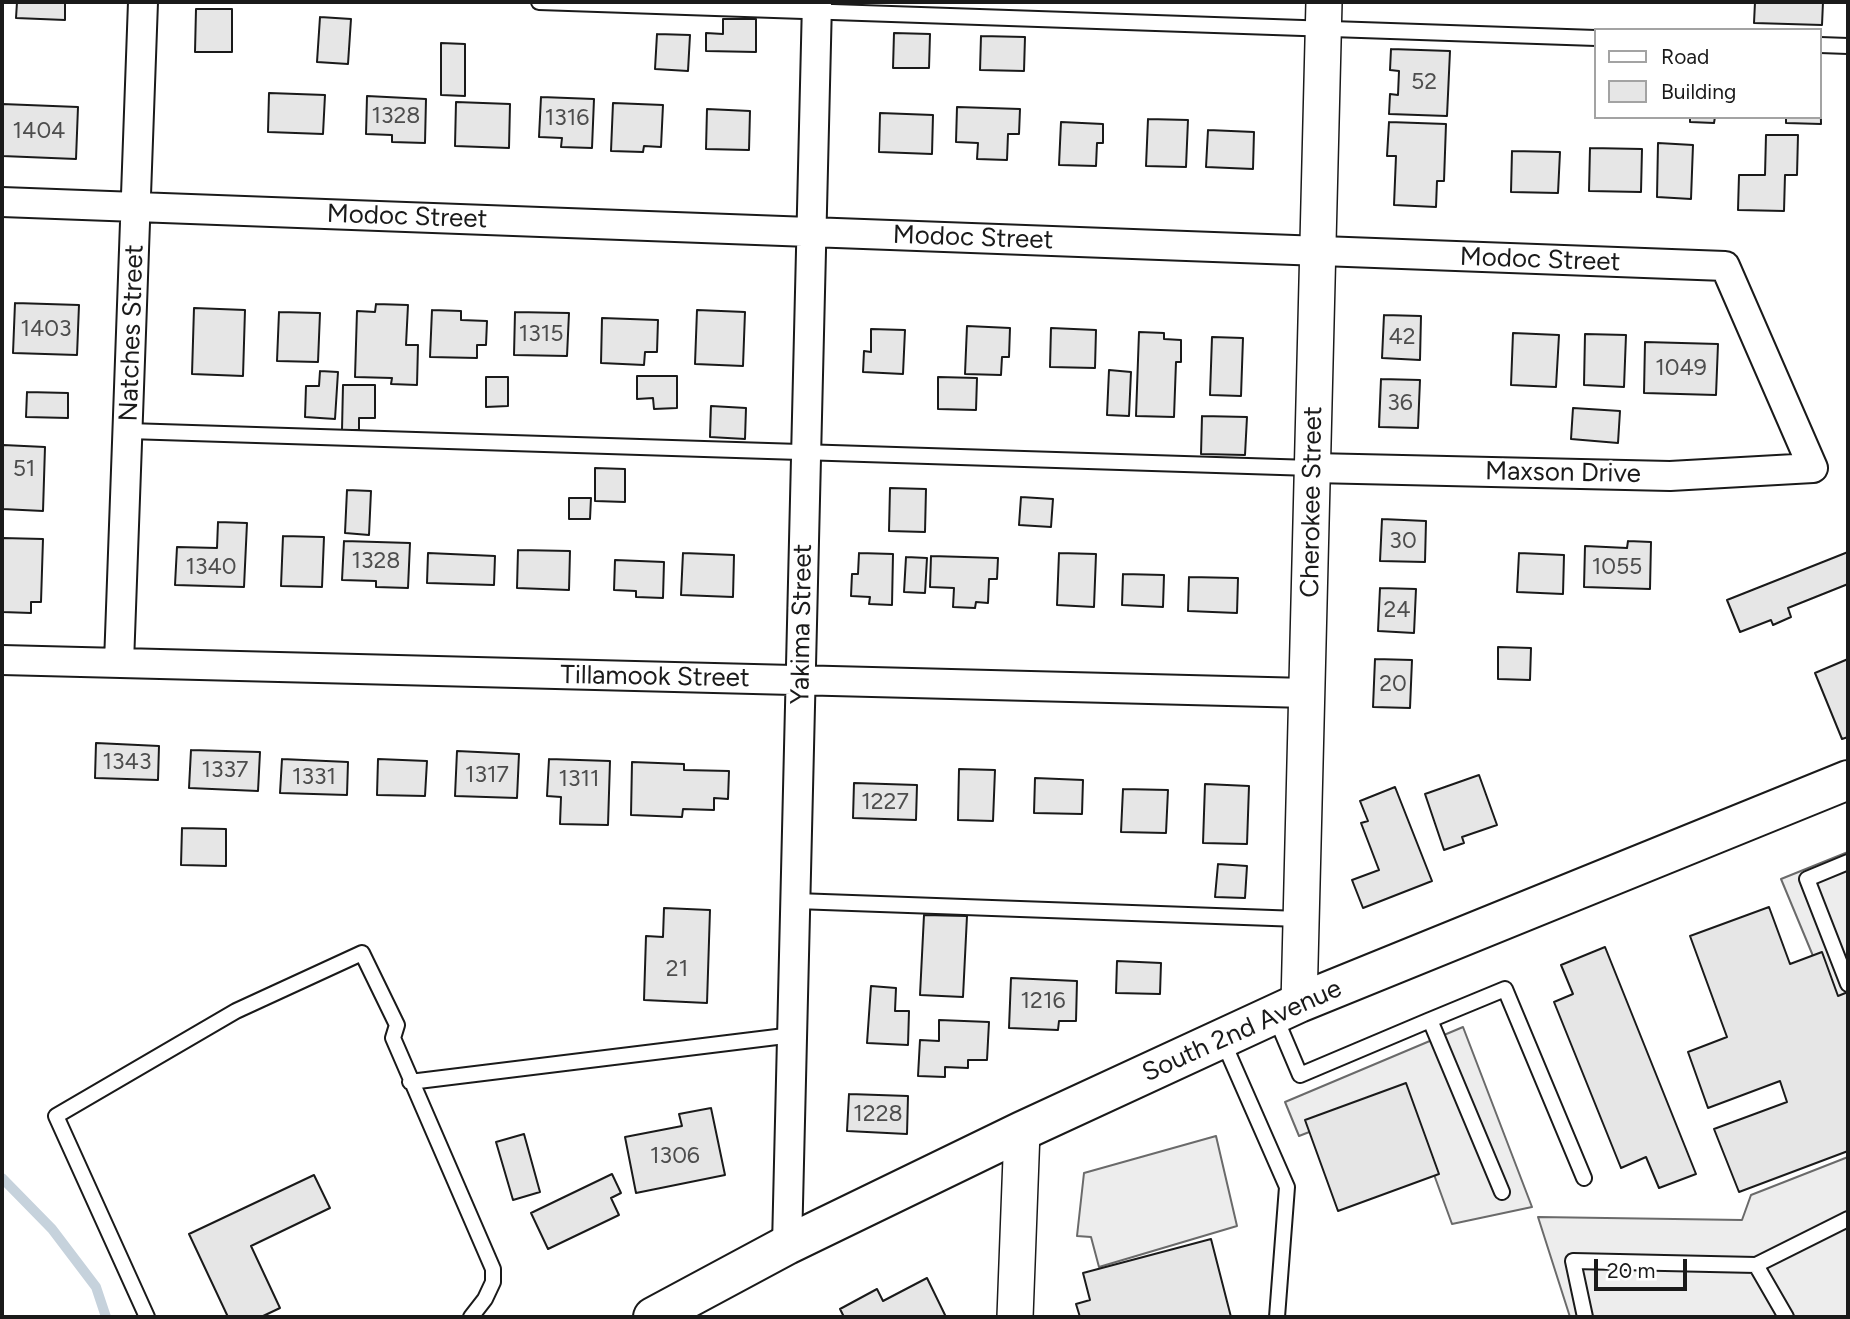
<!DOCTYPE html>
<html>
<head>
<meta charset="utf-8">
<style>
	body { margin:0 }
	#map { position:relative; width:1850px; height:1319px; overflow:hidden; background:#fff; font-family:Figtree,sans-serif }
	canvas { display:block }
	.frame { position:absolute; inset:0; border:4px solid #1a1a1a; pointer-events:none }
	.legend { position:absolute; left:1594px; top:28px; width:228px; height:91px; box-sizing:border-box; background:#fff; border:2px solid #a3a3a3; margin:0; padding:9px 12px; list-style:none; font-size:21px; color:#1a1a1a }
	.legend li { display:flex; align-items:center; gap:14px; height:35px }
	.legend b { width:35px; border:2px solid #a3a3a3 }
	.scale { position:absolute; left:1594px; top:1259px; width:93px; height:32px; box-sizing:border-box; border:4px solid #1a1a1a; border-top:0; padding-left:9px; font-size:21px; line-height:24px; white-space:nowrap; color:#1a1a1a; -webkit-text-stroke:5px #fff; paint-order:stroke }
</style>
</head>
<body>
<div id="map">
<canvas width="1850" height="1319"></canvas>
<div class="frame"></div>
<ul class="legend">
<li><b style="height:9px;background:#fff"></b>Road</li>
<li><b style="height:19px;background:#e6e6e6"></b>Building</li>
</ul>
<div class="scale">20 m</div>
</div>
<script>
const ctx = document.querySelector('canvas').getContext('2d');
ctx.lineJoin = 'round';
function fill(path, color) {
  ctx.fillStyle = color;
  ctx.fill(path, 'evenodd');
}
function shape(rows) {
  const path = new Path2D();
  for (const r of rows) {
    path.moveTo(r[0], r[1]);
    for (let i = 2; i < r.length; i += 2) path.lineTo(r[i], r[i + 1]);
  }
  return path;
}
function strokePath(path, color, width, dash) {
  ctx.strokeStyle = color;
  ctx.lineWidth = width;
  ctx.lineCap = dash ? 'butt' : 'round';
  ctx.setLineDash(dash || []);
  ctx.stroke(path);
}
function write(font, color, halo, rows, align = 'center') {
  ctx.font = font + ' Figtree,sans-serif';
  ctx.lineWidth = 5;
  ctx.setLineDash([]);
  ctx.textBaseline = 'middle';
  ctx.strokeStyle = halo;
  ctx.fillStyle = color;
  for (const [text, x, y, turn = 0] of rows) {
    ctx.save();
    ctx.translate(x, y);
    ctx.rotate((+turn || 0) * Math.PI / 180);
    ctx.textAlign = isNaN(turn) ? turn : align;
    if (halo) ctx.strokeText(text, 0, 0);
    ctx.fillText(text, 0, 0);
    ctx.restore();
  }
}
const parking = shape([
	[1848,852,1848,1040,1781,879,1848,852],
	[1463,1027,1532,1207,1452,1224,1405,1095,1299,1136,1285,1102,1463,1027],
	[1216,1136,1237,1226,1099,1267,1091,1237,1077,1236,1084,1173,1216,1136],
	[1848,1157,1848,1317,1570,1317,1538,1217,1742,1220,1751,1195,1848,1157]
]);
const stream = shape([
	[2,1178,52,1229,96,1287,106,1317]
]);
const building = shape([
	[17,2,65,2,65,20,16,18,17,2],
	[1755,2,1823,2,1822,25,1754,23,1755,2],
	[196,9,232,9,232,52,195,52,196,9],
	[320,17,351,19,348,64,317,62,320,17],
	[723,19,756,19,756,52,706,51,706,33,723,34,723,19],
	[894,33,930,34,929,68,893,68,894,33],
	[657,34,690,35,688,71,655,69,657,34],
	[981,36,1025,37,1024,71,980,70,981,36],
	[441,43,465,44,465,96,441,95,441,43],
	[1391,49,1450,51,1447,116,1389,114,1390,94,1398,95,1399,71,1390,70,1391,49],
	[1820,63,1821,124,1786,123,1786,117,1820,117,1820,63],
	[269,93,325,95,323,134,268,132,269,93],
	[367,96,426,99,425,143,392,142,392,135,366,134,367,96],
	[541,97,594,99,592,148,561,147,562,138,539,137,541,97],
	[456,102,510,104,509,148,455,146,456,102],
	[613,103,663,105,661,147,644,146,643,152,611,151,613,103],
	[2,104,78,107,76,159,2,156,2,104],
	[957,107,1020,109,1019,134,1008,134,1007,160,977,159,978,143,956,142,957,107],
	[707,109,750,111,749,150,706,149,707,109],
	[880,113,933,115,932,154,879,152,880,113],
	[1690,117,1715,117,1714,123,1690,122,1690,117],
	[1148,119,1188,120,1186,167,1146,166,1148,119],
	[1061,122,1103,124,1103,143,1097,143,1096,166,1059,165,1061,122],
	[1389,122,1446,124,1444,181,1437,181,1436,207,1394,205,1396,156,1387,156,1389,122],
	[1208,130,1254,132,1253,169,1206,167,1208,130],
	[1766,135,1798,135,1797,175,1785,175,1784,211,1738,210,1739,175,1765,175,1766,135],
	[1658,143,1693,145,1691,199,1657,197,1658,143],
	[1590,148,1642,149,1641,192,1589,191,1590,148],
	[1512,151,1560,152,1558,193,1511,192,1512,151],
	[15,303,79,305,77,355,13,353,15,303],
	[376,304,408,305,406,345,418,345,417,385,391,384,392,378,355,377,357,311,375,312,376,304],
	[194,308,245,310,243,376,192,374,194,308],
	[432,310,461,311,461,320,487,321,486,345,477,345,477,358,430,357,432,310],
	[697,310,745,312,743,366,695,364,697,310],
	[279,312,320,313,318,362,277,361,279,312],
	[515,312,569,313,567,356,514,355,515,312],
	[1384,315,1421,316,1420,360,1382,358,1384,315],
	[602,318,658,320,657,352,645,352,644,365,601,363,602,318],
	[967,326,1010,328,1009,357,1002,357,1001,375,965,374,967,326],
	[1051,328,1096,330,1095,368,1050,367,1051,328],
	[871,329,905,330,903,374,863,372,864,351,871,352,871,329],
	[1139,332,1164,333,1164,339,1181,340,1181,362,1176,362,1174,417,1136,416,1139,332],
	[1513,333,1559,335,1556,387,1511,385,1513,333],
	[1585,334,1626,335,1624,387,1584,385,1585,334],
	[1212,337,1243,338,1241,396,1210,395,1212,337],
	[1645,342,1718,344,1716,395,1644,393,1645,342],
	[1109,370,1131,372,1129,416,1107,415,1109,370],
	[320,371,338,372,335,419,305,417,306,386,319,386,320,371],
	[637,376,677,376,677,408,654,409,653,398,637,399,637,376],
	[486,377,508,377,508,406,486,407,486,377],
	[938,377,977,378,976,410,938,409,938,377],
	[1381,379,1420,380,1418,428,1379,427,1381,379],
	[343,385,375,385,375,418,359,418,359,430,342,430,343,385],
	[27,392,68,393,68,418,26,417,27,392],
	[711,406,746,408,745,439,710,437,711,406],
	[1573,408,1620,411,1618,443,1571,439,1573,408],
	[1202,416,1247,417,1245,455,1201,454,1202,416],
	[3,445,45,447,43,511,2,509,3,445],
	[595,468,625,469,625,502,595,501,595,468],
	[890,488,926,489,925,532,889,531,890,488],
	[347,490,371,491,369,535,345,533,347,490],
	[1021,497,1053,499,1051,527,1019,525,1021,497],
	[569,498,591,498,590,519,569,519,569,498],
	[1382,519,1426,521,1425,562,1380,561,1382,519],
	[218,522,247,523,244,587,175,585,177,547,217,548,218,522],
	[283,536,324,537,322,587,281,586,283,536],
	[2,538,43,539,41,602,31,602,31,613,2,612,2,538],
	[344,541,410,543,408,588,376,587,376,581,342,580,344,541],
	[1628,541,1651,542,1650,589,1584,587,1585,546,1627,548,1628,541],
	[518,550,570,551,569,590,517,588,518,550],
	[1848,552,1848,584,1788,608,1791,617,1773,625,1771,620,1740,632,1727,600,1848,552],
	[428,553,495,556,494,585,427,583,428,553],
	[683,553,734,555,733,597,681,595,683,553],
	[859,553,893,554,892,605,869,604,870,597,851,596,852,574,858,574,859,553],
	[1059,553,1096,554,1094,607,1057,605,1059,553],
	[1519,553,1564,555,1563,594,1517,592,1519,553],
	[931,556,998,558,997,579,989,579,988,603,976,602,975,608,953,607,954,588,930,587,931,556],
	[906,557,927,558,925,593,904,592,906,557],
	[615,560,664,562,663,598,636,597,636,591,614,590,615,560],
	[1123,574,1164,575,1163,607,1122,605,1123,574],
	[1189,577,1238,578,1237,613,1188,611,1189,577],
	[1380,588,1416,589,1414,633,1378,631,1380,588],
	[1498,647,1531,648,1530,680,1498,679,1498,647],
	[1375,659,1412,660,1410,708,1373,707,1375,659],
	[1848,659,1848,737,1842,739,1815,673,1848,659],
	[96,743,159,746,158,780,95,778,96,743],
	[191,750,260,752,258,791,189,788,191,750],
	[457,751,519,754,517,798,455,796,457,751],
	[282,759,348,762,347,795,280,793,282,759],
	[378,759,427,761,425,796,377,795,378,759],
	[549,759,610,761,608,825,560,824,561,797,547,796,549,759],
	[632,762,684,764,684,770,729,771,728,799,714,798,714,810,683,809,682,817,631,815,632,762],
	[959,769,995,770,993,821,958,820,959,769],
	[1479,775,1497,825,1462,837,1464,843,1444,850,1425,794,1479,775],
	[1035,778,1083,780,1082,814,1034,813,1035,778],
	[854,783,917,785,916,820,853,818,854,783],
	[1205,784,1249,786,1247,844,1203,843,1205,784],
	[1395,787,1432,881,1363,908,1352,880,1379,870,1361,823,1368,821,1360,801,1395,787],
	[1123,789,1168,790,1166,833,1121,832,1123,789],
	[182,828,226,829,226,866,181,865,182,828],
	[1218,864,1247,866,1245,898,1215,897,1218,864],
	[1769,907,1790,964,1822,952,1838,996,1848,992,1848,1151,1739,1192,1714,1129,1787,1102,1780,1081,1708,1108,1688,1052,1727,1037,1690,936,1769,907],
	[664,908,710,910,707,1003,644,1000,646,936,663,937,664,908],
	[924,915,967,916,963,997,920,995,924,915],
	[1605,947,1696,1174,1659,1188,1646,1157,1621,1168,1554,1002,1573,994,1561,965,1605,947],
	[1117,961,1161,963,1160,994,1116,993,1117,961],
	[1011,978,1077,981,1076,1021,1059,1021,1058,1030,1009,1028,1011,978],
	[871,986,896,988,895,1011,909,1011,908,1045,867,1043,871,986],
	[939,1020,989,1022,987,1060,968,1060,968,1068,945,1067,945,1077,918,1076,920,1040,939,1041,939,1020],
	[1406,1083,1439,1174,1338,1211,1305,1120,1406,1083],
	[849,1094,908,1096,907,1134,847,1131,849,1094],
	[711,1108,725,1175,636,1193,625,1137,682,1126,679,1114,711,1108],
	[524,1134,540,1192,513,1200,496,1142,524,1134],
	[612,1174,621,1193,611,1198,619,1215,548,1249,531,1213,612,1174],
	[314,1175,330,1208,251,1246,280,1308,261,1317,228,1317,189,1234,314,1175],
	[1211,1239,1231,1317,1080,1317,1076,1304,1090,1300,1083,1273,1211,1239],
	[927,1278,946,1317,844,1317,840,1309,877,1289,883,1301,927,1278]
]);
const service = shape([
	[539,2,1596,38],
	[1820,45,1848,46],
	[128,431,1312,468],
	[1848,862,1807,879,1848,984],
	[796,901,1300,919],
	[1275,1016,1300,1075,1430,1020,1502,1192],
	[1430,1020,1505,989,1584,1178],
	[1222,1039,1287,1187,1277,1317],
	[410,1082,793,1035],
	[1756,1265,1786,1317],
	[147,1317,56,1116,236,1011,362,953,397,1025,393,1038,493,1269,493,1282,485,1299,471,1317],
	[1585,1317,1573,1261,1756,1265,1848,1219]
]);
const minor = shape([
	[2,202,1725,266,1813,468,1670,476,1313,468],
	[2,660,1307,693],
	[119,663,143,2],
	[787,1245,817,2]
]);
const tertiary = shape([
	[1299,1003,1324,2],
	[1015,1317,1022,1131]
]);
const secondary = shape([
	[653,1317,787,1245,1022,1131,1299,1003,1848,780]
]);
const numberNames = [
	["52",1424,82],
	["1328",396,116],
	["1316",567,118],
	["1404",39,131],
	["1403",46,329],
	["1315",541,334],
	["42",1402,337],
	["1049",1681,368],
	["36",1400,403],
	["51",24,469],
	["30",1403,541],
	["1328",376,561],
	["1340",211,567],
	["1055",1617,567],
	["24",1397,610],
	["20",1393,684],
	["1343",127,762],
	["1337",225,770],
	["1317",487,775],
	["1331",314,777],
	["1311",579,779],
	["1227",885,802],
	["21",677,969],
	["1216",1043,1001],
	["1228",878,1114],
	["1306",675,1156]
];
const streetNames = [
	["Modoc Street",407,217,2],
	["Modoc Street",973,238,2],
	["Modoc Street",1540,260,2],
	["Natches Street",132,333,-88],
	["Maxson Drive",1563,473,1],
	["Cherokee Street",1312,502,-89],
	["Yakima Street",802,624,-89],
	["Tillamook Street",655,677,1],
	["South 2nd Avenue",1242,1031,-24]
];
fill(parking, '#ededed');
strokePath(parking, '#6a6a6a', 2);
strokePath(stream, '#c6d2dc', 10);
fill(building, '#e6e6e6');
strokePath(building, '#1a1a1a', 2);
strokePath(service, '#1a1a1a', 18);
strokePath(minor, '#1a1a1a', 32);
strokePath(tertiary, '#1a1a1a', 38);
strokePath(secondary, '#1a1a1a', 42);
strokePath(service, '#fff', 14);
strokePath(minor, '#fff', 28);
strokePath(tertiary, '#fff', 35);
strokePath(secondary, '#fff', 38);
write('23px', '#4d4d4d', null, numberNames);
write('26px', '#1a1a1a', '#fff', streetNames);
</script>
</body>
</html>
